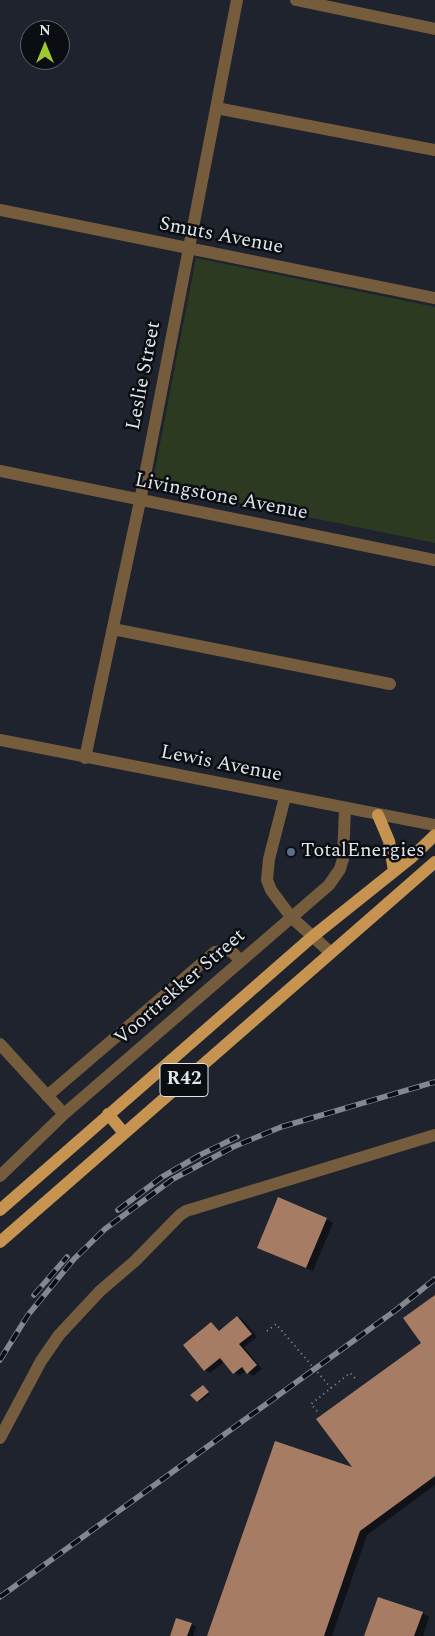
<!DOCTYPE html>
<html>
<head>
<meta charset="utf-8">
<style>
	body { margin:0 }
	#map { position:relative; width:435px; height:1636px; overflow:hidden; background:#1e232e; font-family:Spectral,serif }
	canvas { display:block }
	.north { position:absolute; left:20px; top:20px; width:50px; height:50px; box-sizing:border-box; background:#0a0d11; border:1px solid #606369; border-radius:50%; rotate:0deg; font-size:14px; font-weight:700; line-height:20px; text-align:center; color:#e1e5ec }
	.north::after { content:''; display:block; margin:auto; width:18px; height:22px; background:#9fca2d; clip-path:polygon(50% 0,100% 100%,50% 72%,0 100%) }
</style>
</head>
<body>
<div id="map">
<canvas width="435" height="1636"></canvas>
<div class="north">N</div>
</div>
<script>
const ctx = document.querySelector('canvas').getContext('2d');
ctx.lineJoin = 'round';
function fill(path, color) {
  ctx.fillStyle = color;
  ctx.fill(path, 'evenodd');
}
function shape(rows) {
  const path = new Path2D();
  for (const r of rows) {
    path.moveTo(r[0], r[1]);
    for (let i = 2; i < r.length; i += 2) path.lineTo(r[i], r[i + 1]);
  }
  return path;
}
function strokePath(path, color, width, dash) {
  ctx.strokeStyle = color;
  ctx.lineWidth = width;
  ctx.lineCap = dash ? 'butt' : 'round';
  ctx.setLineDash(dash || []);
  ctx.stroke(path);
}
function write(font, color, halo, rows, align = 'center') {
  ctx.font = font + ' Spectral,serif';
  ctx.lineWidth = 5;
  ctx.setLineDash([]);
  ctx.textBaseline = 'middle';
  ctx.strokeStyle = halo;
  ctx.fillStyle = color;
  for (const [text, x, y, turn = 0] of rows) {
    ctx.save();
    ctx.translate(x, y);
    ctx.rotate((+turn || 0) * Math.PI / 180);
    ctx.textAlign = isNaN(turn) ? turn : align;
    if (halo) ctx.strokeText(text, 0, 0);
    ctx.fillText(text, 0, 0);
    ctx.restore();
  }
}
const green = shape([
	[196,258,435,307,435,543,152,485]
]);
const shadow = shape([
	[327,1219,333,1223,313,1271,265,1251],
	[435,1297,435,1485,367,1535,332,1636,209,1636,356,1470,423,1344],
	[238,1317,243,1320,257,1337,244,1347,262,1369,253,1376,246,1371,239,1376,225,1361,210,1373,205,1370,212,1324,220,1331],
	[203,1386,210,1394,199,1402,192,1395],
	[422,1613,429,1617,423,1636,366,1636],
	[191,1624,196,1627,193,1636,171,1636]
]);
const building = shape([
	[278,1197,327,1218,306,1268,257,1248],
	[435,1295,435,1476,360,1531,324,1636,207,1636,275,1441,352,1467,316,1419,421,1343,403,1318],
	[237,1316,252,1334,239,1344,257,1365,247,1374,242,1367,233,1374,220,1358,204,1371,183,1345,211,1322,219,1331],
	[203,1385,209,1392,197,1402,190,1395],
	[378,1597,423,1612,414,1636,364,1636],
	[176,1618,192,1623,187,1636,170,1636]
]);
const path = shape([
	[267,1331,276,1324,331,1388],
	[317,1411,311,1404,350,1373,356,1379]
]);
const minor = shape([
	[296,0,435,29],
	[216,108,435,150],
	[0,210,435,298],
	[0,471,435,560],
	[113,629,390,684],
	[0,740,435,825],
	[85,758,140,501,237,0],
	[285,797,269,859,267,880,271,890,291,917,330,952],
	[0,1044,64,1114],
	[47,1096,215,952,230,950,241,961],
	[0,1176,64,1114,329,885,340,869,343,859,345,809],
	[0,1438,41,1361,59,1335,100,1291,135,1261,180,1215,186,1211,435,1135]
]);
const major = shape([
	[378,815,389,841,394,871],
	[108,1114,124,1133],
	[0,1210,312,937,412,857,435,835],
	[0,1242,435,862]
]);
const rail = shape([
	[118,1210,162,1177,200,1155,237,1137],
	[34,1295,67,1257],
	[0,1360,28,1315,74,1259,105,1229,173,1179,233,1147,281,1127,435,1082],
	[0,1597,396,1310,435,1279]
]);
const markers = [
	[291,852,5,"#5c6f8a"]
];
const shields = [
	[184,1080,48]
];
const shieldNames = [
	["R42",184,1080]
];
const streetNames = [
	["Smuts Avenue",221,237,11],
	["Leslie Street",145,376,-79],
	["Livingstone Avenue",221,498,11],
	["Lewis Avenue",221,765,11],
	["Voortrekker Street",181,988,-41]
];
const poiNames = [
	["TotalEnergies",301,852]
];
fill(green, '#2d3a22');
fill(shadow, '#0007');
fill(building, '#a67c64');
strokePath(path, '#888d95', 2, [1, 4]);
strokePath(minor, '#755c3d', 12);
strokePath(major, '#c79351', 12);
strokePath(rail, '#828790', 5.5);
strokePath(rail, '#0a0d11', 4, [11]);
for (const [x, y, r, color] of markers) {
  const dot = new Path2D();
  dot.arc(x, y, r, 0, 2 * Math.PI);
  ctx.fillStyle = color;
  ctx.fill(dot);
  strokePath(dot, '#0a0d11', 2);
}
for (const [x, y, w] of shields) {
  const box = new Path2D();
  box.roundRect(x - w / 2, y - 16.5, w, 33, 4);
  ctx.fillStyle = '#0a0d11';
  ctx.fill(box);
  strokePath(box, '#e1e5ec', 1);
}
write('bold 19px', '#e1e5ec', null, shieldNames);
write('20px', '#e1e5ec', '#0a0d11', streetNames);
write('20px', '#e1e5ec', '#0a0d11', poiNames, 'left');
</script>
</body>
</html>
